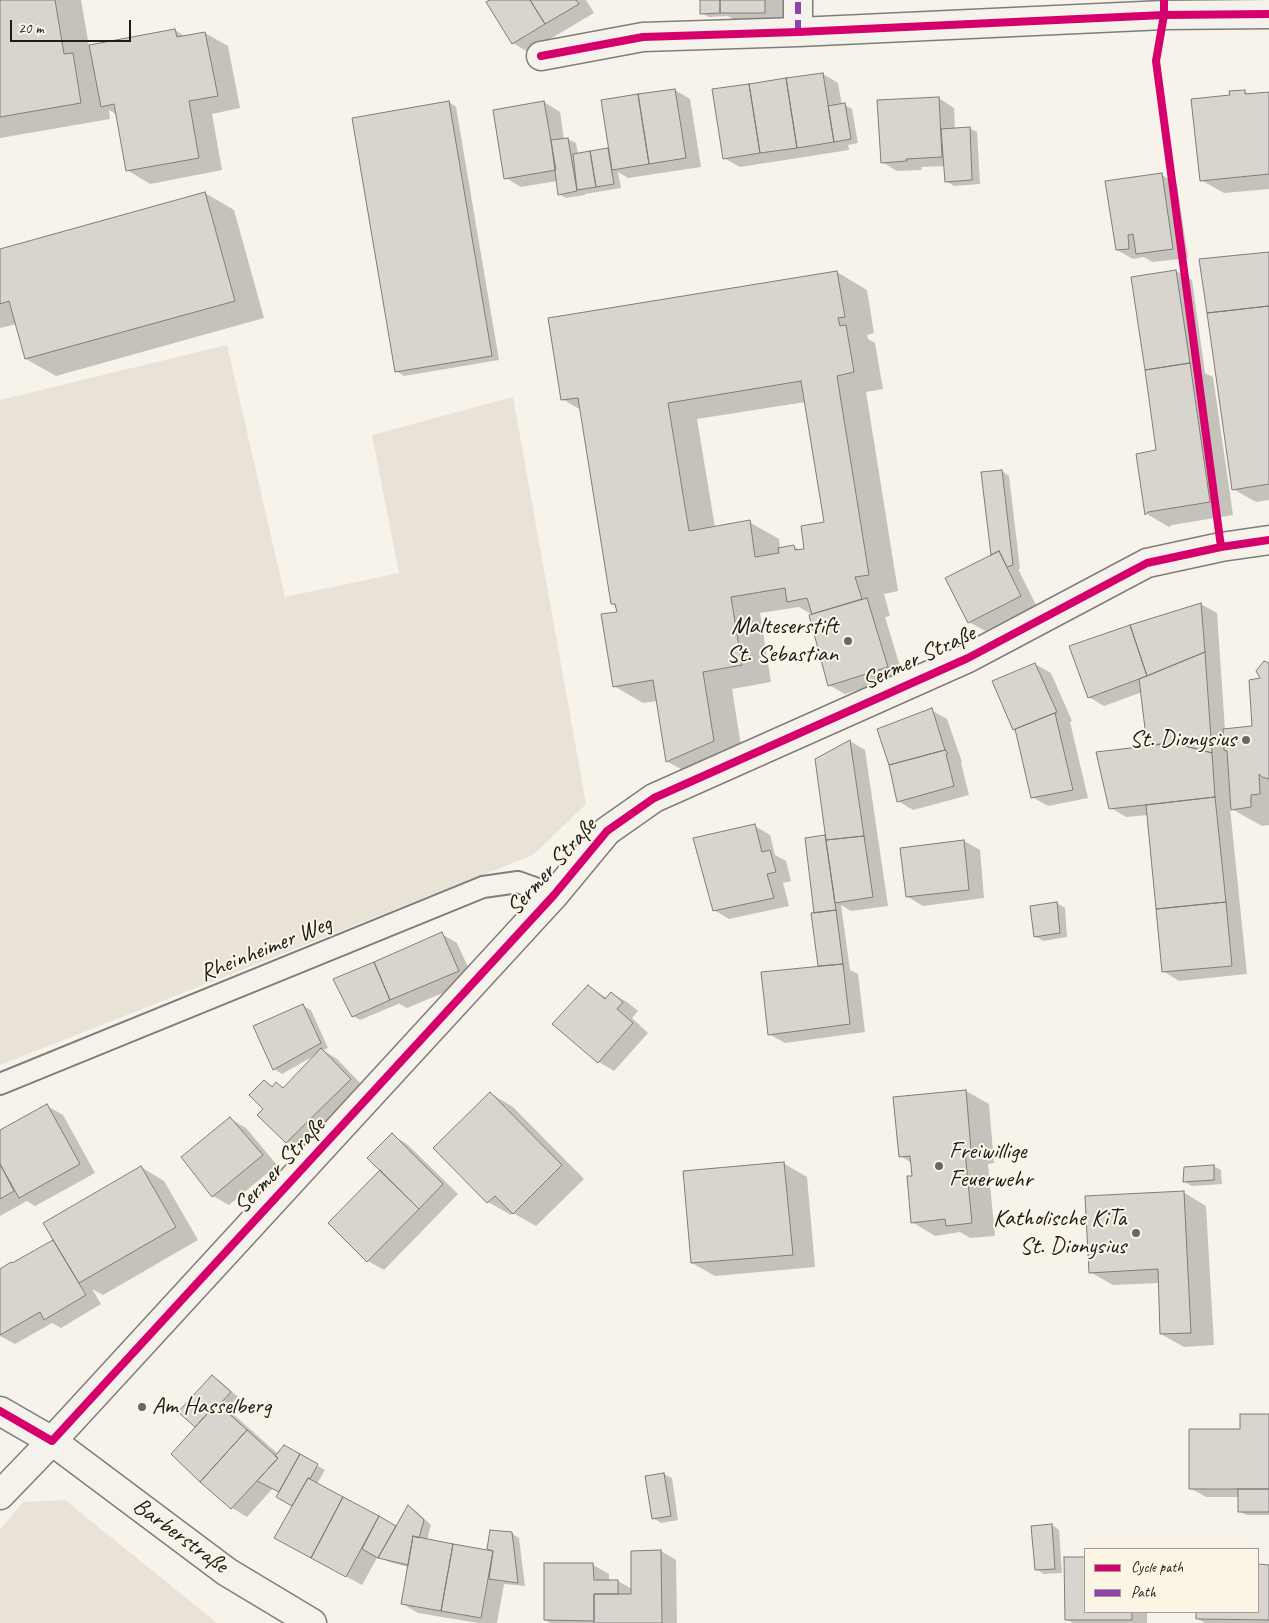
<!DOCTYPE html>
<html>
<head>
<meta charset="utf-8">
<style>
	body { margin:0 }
	#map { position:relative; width:1269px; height:1623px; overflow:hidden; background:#f7f3ea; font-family:Caveat,sans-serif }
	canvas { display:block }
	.legend { position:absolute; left:1084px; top:1548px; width:175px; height:65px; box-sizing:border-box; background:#fcf5e5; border:1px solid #a29e95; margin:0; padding:6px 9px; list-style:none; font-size:15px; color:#1c1c1c }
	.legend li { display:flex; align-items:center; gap:10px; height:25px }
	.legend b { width:25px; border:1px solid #a29e95 }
	.scale { position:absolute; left:10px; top:20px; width:121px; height:22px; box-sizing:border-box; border:2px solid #1c1c1c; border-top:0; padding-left:6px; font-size:15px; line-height:18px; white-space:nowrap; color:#1c1c1c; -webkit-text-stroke:4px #fcf5e5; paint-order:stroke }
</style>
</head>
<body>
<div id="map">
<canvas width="1269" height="1623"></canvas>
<ul class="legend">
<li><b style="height:6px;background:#d6006c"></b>Cycle path</li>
<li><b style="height:6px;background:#8e44ad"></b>Path</li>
</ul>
<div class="scale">20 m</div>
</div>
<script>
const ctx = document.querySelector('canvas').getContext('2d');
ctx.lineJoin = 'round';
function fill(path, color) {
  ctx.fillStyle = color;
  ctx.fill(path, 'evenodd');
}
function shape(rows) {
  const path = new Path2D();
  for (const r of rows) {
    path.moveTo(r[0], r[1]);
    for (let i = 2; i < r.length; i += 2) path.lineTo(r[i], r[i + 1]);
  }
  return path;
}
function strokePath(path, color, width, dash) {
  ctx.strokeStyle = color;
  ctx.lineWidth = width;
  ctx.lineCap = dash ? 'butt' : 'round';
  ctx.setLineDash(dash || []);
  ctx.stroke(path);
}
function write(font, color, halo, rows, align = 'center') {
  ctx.font = font + ' Caveat,sans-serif';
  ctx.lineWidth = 4;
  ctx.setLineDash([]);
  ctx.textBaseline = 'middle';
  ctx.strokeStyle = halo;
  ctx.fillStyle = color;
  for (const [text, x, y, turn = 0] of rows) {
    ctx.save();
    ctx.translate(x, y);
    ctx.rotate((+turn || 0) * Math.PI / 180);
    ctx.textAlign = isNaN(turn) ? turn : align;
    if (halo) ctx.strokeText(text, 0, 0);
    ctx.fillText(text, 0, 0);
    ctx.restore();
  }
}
const green = shape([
	[227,345,285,597,399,573,372,435,513,397,586,804,533,855,0,1065,0,400],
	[65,1500,217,1623,0,1623,0,1530,23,1502]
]);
const shadow = shape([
	[0,0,81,0,89,46,175,30,186,37,205,33,228,46,240,108,212,114,222,170,150,184,127,170,117,115,109,110,110,119,0,138],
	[493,0,586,0,594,13,528,52,513,43],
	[701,0,788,0,788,25,745,26,728,16,709,17,701,13],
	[823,74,838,83,842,105,845,105,852,109,858,143,848,145,849,150,740,167,724,158],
	[675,90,690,99,701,167,628,178,618,172,621,188,585,194,585,195,566,198,559,194,557,181,521,187,506,178,544,102,560,112,564,139,568,139,576,143,578,154,608,150,610,151],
	[1244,91,1250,95,1269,93,1269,189,1224,193,1201,180,1232,96],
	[939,98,954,108,955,129,969,128,977,132,980,184,954,186,946,181,945,166,921,167,922,170,897,171,882,162],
	[449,102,456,107,499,360,404,376,396,371],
	[1162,175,1177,184,1188,258,1152,262,1144,257,1133,259,1117,250],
	[205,193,234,210,264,318,56,376,26,359,17,324,0,328,0,250],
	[1269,254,1269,500,1256,502,1233,489],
	[1176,271,1192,280,1205,373,1213,377,1233,515,1172,525,1169,527,1147,514,1138,455,1158,451],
	[837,272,867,290,874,333,867,335,868,339,875,343,883,389,866,392,898,591,884,594,890,616,885,617,903,676,845,694,829,685,813,615,799,607,760,613,771,682,732,689,743,758,697,778,668,762,658,701,643,703,614,686,618,613,617,606,613,604,581,410,562,399],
	[805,402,825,523,806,550,800,550,794,547,780,549,779,539,749,522,715,527,697,419],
	[1002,471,1009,476,1020,569,1018,569,1036,605,985,631,969,622,994,555,993,554],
	[1201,604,1217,613,1225,730,1254,727,1262,679,1269,665,1269,825,1262,826,1230,808,1247,974,1179,981,1163,971,1148,815,1126,817,1111,808,1097,753,1149,746,1142,692,1104,706,1089,697,1070,647],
	[1035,664,1051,673,1072,721,1070,722,1088,798,1048,806,1032,797,1017,731,1014,729],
	[931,710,947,719,962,762,961,763,969,795,913,810,898,801],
	[850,741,865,750,888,906,851,911,841,905,850,970,858,974,865,1032,785,1043,769,1034,822,967,819,966,815,914,825,836,827,837],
	[755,826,770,835,775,855,786,861,791,881,783,883,789,906,729,919,714,910],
	[964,841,980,850,984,898,923,906,908,897,901,849],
	[1057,903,1065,908,1067,937,1043,941,1035,936,1032,907],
	[442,934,457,943,474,980,407,1008,398,1003,398,1004,360,1020,353,1016],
	[588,986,607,998,611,993,627,1002,638,1011,632,1018,648,1033,614,1071,599,1062,554,1023],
	[303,1006,311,1010,328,1048,323,1050,337,1059,365,1088,303,1151,287,1142,259,1115,265,1109,264,1081,274,1087,277,1084,285,1089,317,1054,282,1074,274,1069,255,1027],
	[966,1091,989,1104,994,1163,988,1164,995,1236,970,1238,960,1232,935,1236,912,1222,914,1177,912,1163,900,1156],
	[490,1093,513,1107,584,1179,536,1226,513,1213,511,1215,488,1202],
	[47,1106,63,1115,95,1173,35,1206,27,1201,0,1216,0,1131],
	[231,1119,246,1128,277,1165,229,1205,213,1196,182,1157],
	[392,1135,407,1144,458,1194,384,1270,368,1261,380,1171],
	[783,1163,807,1177,815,1267,715,1276,692,1263],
	[1214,1166,1221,1170,1222,1184,1192,1186,1185,1182],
	[141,1167,164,1181,198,1240,103,1295,92,1289,101,1304,61,1328,52,1323,15,1344,0,1336,0,1270,53,1242,57,1244],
	[1183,1192,1206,1206,1214,1345,1184,1347,1161,1334,1159,1283,1113,1285,1090,1272],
	[212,1376,220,1381,238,1397,226,1409,233,1414,278,1454,284,1447,325,1470,317,1484,396,1527,409,1506,416,1511,431,1525,427,1540,494,1552,511,1533,519,1538,525,1586,504,1584,497,1623,478,1623,418,1613,403,1604,409,1567,389,1562,378,1556,362,1585,292,1547,294,1506,278,1497,280,1492,273,1488,247,1517,232,1508,197,1427,180,1412],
	[1269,1415,1269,1515,1246,1515,1239,1511,1239,1497,1206,1497,1190,1488,1242,1430],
	[664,1474,672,1478,678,1520,661,1523,653,1518],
	[1052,1525,1059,1530,1062,1573,1044,1574,1036,1569],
	[661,1551,676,1560,677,1623,551,1623,545,1620,545,1564,593,1565,609,1574,609,1581,618,1581,632,1589],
	[1065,1558,1085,1558,1085,1612,1147,1612,1147,1623,1073,1623,1066,1619],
	[1258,1566,1269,1566,1269,1623,1205,1623,1198,1619,1198,1612,1258,1612]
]);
const building = shape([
	[0,0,55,0,64,54,73,53,81,103,0,117,0,0],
	[490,0,530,0,545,24,512,44,486,2,490,0],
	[530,0,576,0,579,4,545,24,530,0],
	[700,0,720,0,720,13,700,14,700,0],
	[720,0,765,0,765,13,720,13,720,0],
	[175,29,177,37,205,32,218,96,189,101,199,158,126,171,114,104,101,107,89,45,175,29],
	[823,73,834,142,797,148,786,78,823,73],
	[786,78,797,148,760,153,749,84,786,78],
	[749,84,760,153,723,159,712,89,749,84],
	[675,89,686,158,649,164,638,94,675,89],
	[1245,90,1245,94,1269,92,1269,174,1200,181,1191,99,1230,95,1229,91,1245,90],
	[638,94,649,164,612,170,601,100,638,94],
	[939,97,942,157,906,159,907,161,881,163,877,100,939,97],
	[449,101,492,356,395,372,352,118,449,101],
	[544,101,556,170,504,179,493,110,544,101],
	[845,103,851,139,834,142,828,106,845,103],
	[970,127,972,180,945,182,941,129,970,127],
	[568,138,577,191,558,195,551,140,568,138],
	[608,148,614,184,596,187,590,151,608,148],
	[590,151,596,187,577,190,573,154,590,151],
	[1162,173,1173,249,1136,254,1133,234,1128,235,1129,249,1116,250,1105,181,1162,173],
	[205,192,235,301,25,359,9,301,0,304,0,249,205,192],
	[1269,252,1269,306,1207,313,1199,259,1269,252],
	[1176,270,1190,363,1145,370,1131,277,1176,270],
	[837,271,845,317,838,318,840,326,846,325,854,372,837,376,869,575,855,577,862,599,812,614,807,598,787,602,785,588,731,597,742,665,703,672,714,741,666,762,653,680,613,687,601,614,617,612,615,604,611,604,578,398,561,400,548,318,837,271],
	[801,381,824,522,801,526,804,549,795,550,794,545,778,548,779,553,755,557,750,520,689,531,668,403,801,381],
	[1269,306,1269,484,1232,490,1207,313,1269,306],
	[1190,363,1210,502,1148,512,1145,515,1136,454,1156,450,1145,370,1190,363],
	[1002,470,1013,565,1007,567,999,551,991,555,981,472,1002,470],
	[999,551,1021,596,968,623,945,578,999,551],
	[867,598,888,667,828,686,809,615,867,598],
	[1201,603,1205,652,1147,676,1130,625,1201,603],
	[1130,625,1147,676,1088,698,1069,646,1130,625],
	[1205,652,1212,753,1174,743,1147,745,1139,679,1205,652],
	[1264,661,1269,663,1269,779,1262,777,1259,774,1260,794,1251,795,1251,807,1231,810,1227,751,1224,750,1223,729,1252,726,1249,680,1260,678,1256,671,1264,661],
	[1035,663,1057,712,1013,730,992,681,1035,663],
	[932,708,945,750,889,765,877,729,932,708],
	[1055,713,1073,790,1031,798,1015,729,1055,713],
	[850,740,864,836,826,840,815,759,850,740],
	[1174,743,1212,753,1215,797,1109,809,1096,752,1174,743],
	[945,750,948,753,946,754,954,786,897,802,889,765,945,750],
	[1215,797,1226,902,1156,909,1146,805,1215,797],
	[755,824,762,852,770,850,776,872,767,874,774,898,713,911,693,838,755,824],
	[825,835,836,910,814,913,805,838,825,835],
	[864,836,873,897,835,903,826,840,864,836],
	[964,840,969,890,906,897,900,848,964,840],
	[1057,902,1060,933,1034,937,1030,906,1057,902],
	[1226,902,1232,966,1162,972,1156,909,1226,902],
	[836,910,843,964,818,966,811,913,836,910],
	[442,932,459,971,390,1000,374,962,442,932],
	[374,962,390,1000,352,1017,333,979,374,962],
	[843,964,850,1024,768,1035,761,972,843,964],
	[588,985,605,999,611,992,623,1002,617,1009,633,1023,598,1063,552,1024,588,985],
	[303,1004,321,1043,273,1070,253,1026,303,1004],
	[321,1048,351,1079,286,1143,257,1115,263,1109,249,1095,264,1080,272,1087,276,1082,283,1088,321,1048],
	[966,1090,971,1150,965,1151,972,1223,946,1226,945,1219,911,1223,907,1176,912,1176,910,1156,899,1157,893,1097,966,1090],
	[490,1092,562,1165,513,1214,495,1196,487,1203,433,1148,490,1092],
	[47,1104,80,1164,19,1198,0,1164,0,1130,47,1104],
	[230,1117,263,1155,212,1197,181,1157,230,1117],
	[392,1133,443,1184,419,1209,367,1158,392,1133],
	[784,1162,793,1255,691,1263,683,1171,784,1162],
	[0,1164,14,1191,0,1199,0,1164],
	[1214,1165,1214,1180,1183,1182,1184,1167,1214,1165],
	[141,1166,176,1227,79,1283,43,1223,141,1166],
	[380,1170,419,1209,367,1262,328,1223,380,1170],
	[1184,1191,1191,1333,1160,1334,1158,1269,1089,1273,1085,1196,1184,1191],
	[53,1240,86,1295,44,1320,40,1312,0,1335,0,1269,11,1262,12,1263,53,1240],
	[212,1375,231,1392,219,1405,217,1403,195,1427,178,1412,212,1375],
	[217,1403,247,1430,200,1482,171,1454,217,1403],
	[1240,1414,1269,1414,1269,1489,1189,1489,1189,1429,1240,1429,1240,1414],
	[247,1430,278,1458,231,1509,200,1482,247,1430],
	[284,1445,300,1454,279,1492,257,1481,278,1458,275,1456,284,1445],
	[300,1454,318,1464,310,1479,308,1478,292,1506,276,1497,300,1454],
	[664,1473,671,1516,652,1519,645,1476,664,1473],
	[308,1478,343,1497,311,1558,274,1538,308,1478],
	[1238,1489,1269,1489,1269,1512,1238,1512,1238,1489],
	[343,1497,379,1516,346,1577,311,1558,343,1497],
	[408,1505,424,1520,419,1538,413,1536,408,1565,378,1558,408,1505],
	[379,1516,396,1526,378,1558,362,1549,379,1516],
	[1052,1524,1055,1569,1035,1570,1031,1526,1052,1524],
	[490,1530,512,1532,518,1583,489,1579,493,1551,487,1549,490,1530],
	[413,1536,453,1544,441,1611,401,1604,413,1536],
	[453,1544,493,1551,481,1618,441,1611,453,1544],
	[661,1550,662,1623,594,1623,594,1594,631,1594,631,1551,661,1550],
	[1064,1557,1085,1557,1085,1612,1132,1612,1132,1620,1065,1620,1064,1557],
	[544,1563,593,1563,594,1580,618,1580,618,1594,594,1594,594,1621,544,1620,544,1563],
	[1258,1564,1269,1565,1269,1620,1196,1619,1196,1612,1258,1612,1258,1564]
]);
const lane = shape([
	[0,1084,483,887,518,882,554,895]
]);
const street = shape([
	[798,32,798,0],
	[541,56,643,37,798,32,1164,15,1269,14],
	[0,1411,52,1441,227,1572,312,1623],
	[0,1495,52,1441,554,895,607,831,654,798,968,658,1147,563,1221,547,1269,540]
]);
const quiet = shape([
	[798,32,798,0]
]);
const cycleway = shape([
	[1164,0,1164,15,1156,61,1221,547],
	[541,56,643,37,798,32,1164,15,1269,14],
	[0,1411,52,1441,554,895,607,831,654,798,968,658,1147,563,1221,547,1269,540]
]);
const markers = [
	[848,641,5,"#696764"],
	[1246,740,5,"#696764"],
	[939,1166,5,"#696764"],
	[1136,1233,5,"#696764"],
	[142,1407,5,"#696764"]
];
const poiNames = [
	["Malteserstift",838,627],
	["St. Sebastian",838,655],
	["St. Dionysius",1236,740],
	["Freiwillige",949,1152,"left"],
	["Feuerwehr",949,1180,"left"],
	["Katholische KiTa",1126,1219],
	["St. Dionysius",1126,1247],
	["Am Hasselberg",152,1407,"left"]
];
const streetNames = [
	["Sermer Straße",919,658,-25],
	["Sermer Straße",552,867,-48],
	["Rheinheimer Weg",266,949,-22],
	["Sermer Straße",280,1166,-47],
	["Barberstraße",180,1536,36]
];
fill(green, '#e8e2d7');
fill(shadow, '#0003');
fill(building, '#d8d5cf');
strokePath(building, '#7f7d79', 1);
strokePath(lane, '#7f7d79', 24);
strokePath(street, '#7f7d79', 31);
strokePath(lane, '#f5f2ec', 20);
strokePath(street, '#f5f2ec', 28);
strokePath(quiet, '#8e44ad', 6, [12, 6]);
strokePath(cycleway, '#d6006c', 8);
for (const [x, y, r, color] of markers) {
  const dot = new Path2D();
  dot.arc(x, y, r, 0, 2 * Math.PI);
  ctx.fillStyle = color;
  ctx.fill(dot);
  strokePath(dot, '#fcf5e5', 2);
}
write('24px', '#1c1c1c', '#fcf5e5', poiNames, 'right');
write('24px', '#1c1c1c', '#fcf5e5', streetNames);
</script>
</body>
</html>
